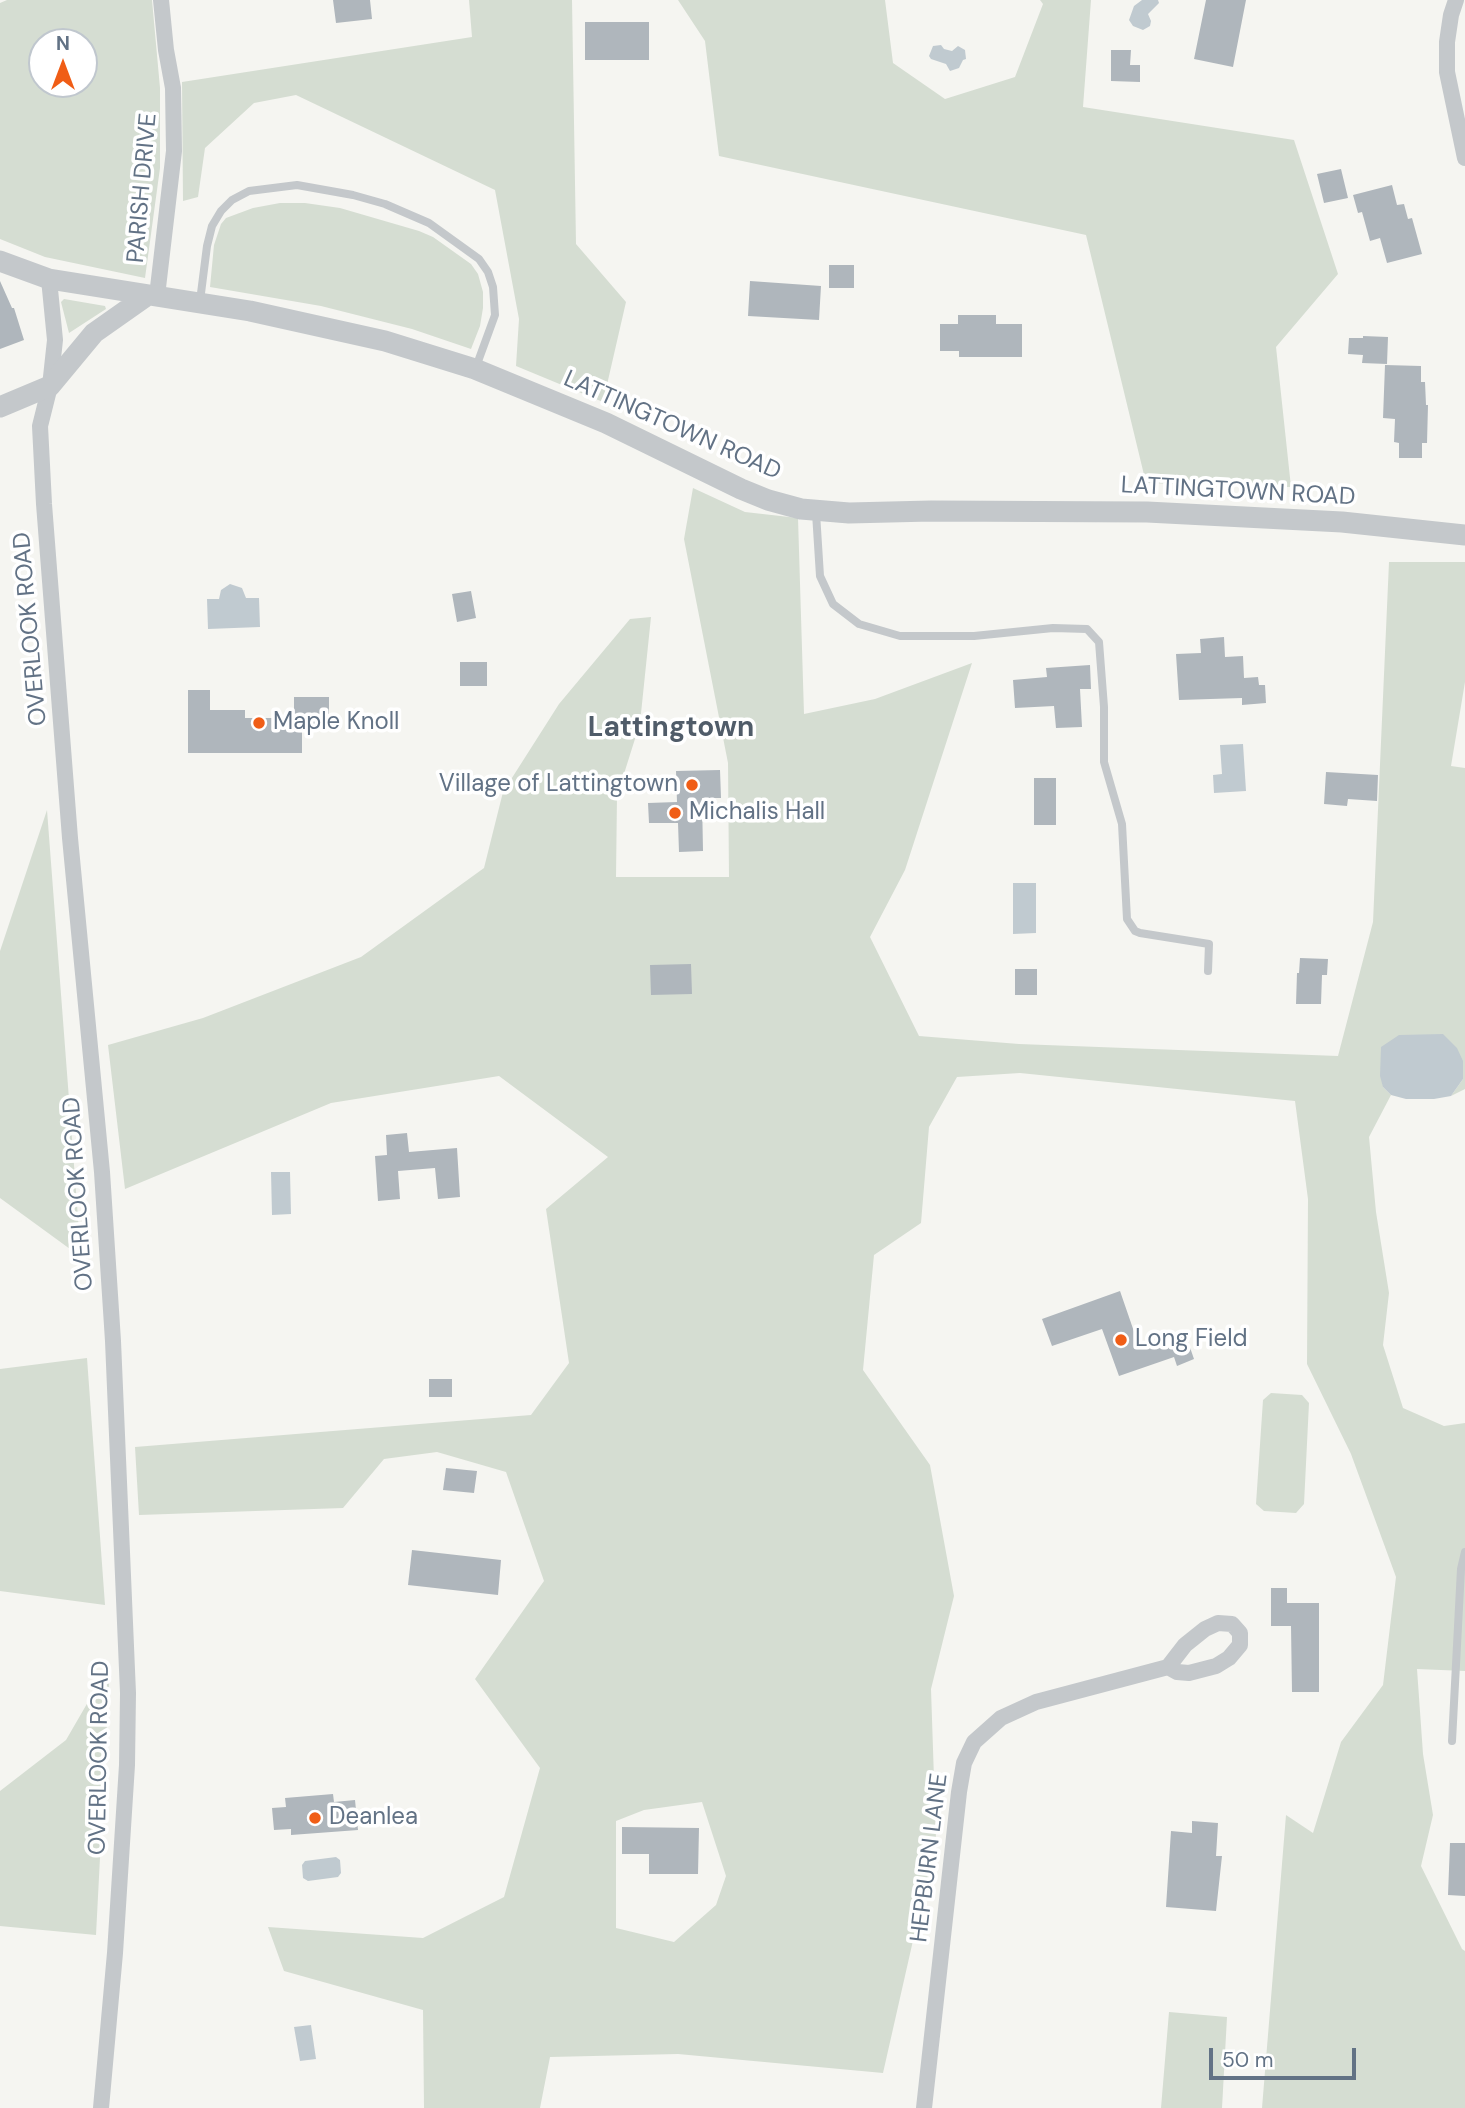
<!DOCTYPE html>
<html>
<head>
<meta charset="utf-8">
<style>
	body { margin:0 }
	#map { position:relative; width:1465px; height:2108px; overflow:hidden; background:#f5f5f1; font-family:"DM Sans",sans-serif }
	canvas { display:block }
	.north { position:absolute; left:28px; top:28px; width:70px; height:70px; box-sizing:border-box; background:#fff; border:2px solid #c0c7ce; border-radius:50%; rotate:0deg; font-size:19px; font-weight:700; line-height:28px; text-align:center; color:#627285 }
	.north::after { content:''; display:block; margin:auto; width:24px; height:32px; background:#f05d16; clip-path:polygon(50% 0,100% 100%,50% 72%,0 100%) }
	.scale { position:absolute; left:1209px; top:2048px; width:147px; height:32px; box-sizing:border-box; border:4px solid #627285; border-top:0; padding-left:9px; font-size:21px; line-height:24px; white-space:nowrap; color:#627285; -webkit-text-stroke:5px #fff; paint-order:stroke }
</style>
</head>
<body>
<div id="map">
<canvas width="1465" height="2108"></canvas>
<div class="north">N</div>
<div class="scale">50 m</div>
</div>
<script>
const ctx = document.querySelector('canvas').getContext('2d');
ctx.lineJoin = 'round';
function fill(path, color) {
  ctx.fillStyle = color;
  ctx.fill(path, 'evenodd');
}
function shape(rows) {
  const path = new Path2D();
  for (const r of rows) {
    path.moveTo(r[0], r[1]);
    for (let i = 2; i < r.length; i += 2) path.lineTo(r[i], r[i + 1]);
  }
  return path;
}
function strokePath(path, color, width, dash) {
  ctx.strokeStyle = color;
  ctx.lineWidth = width;
  ctx.lineCap = dash ? 'butt' : 'round';
  ctx.setLineDash(dash || []);
  ctx.stroke(path);
}
function write(font, color, halo, rows, align = 'center') {
  ctx.font = font + ' "DM Sans",sans-serif';
  ctx.lineWidth = 7;
  ctx.setLineDash([]);
  ctx.textBaseline = 'middle';
  ctx.strokeStyle = halo;
  ctx.fillStyle = color;
  for (const [text, x, y, turn = 0] of rows) {
    ctx.save();
    ctx.translate(x, y);
    ctx.rotate((+turn || 0) * Math.PI / 180);
    ctx.textAlign = isNaN(turn) ? turn : align;
    if (halo) ctx.strokeText(text, 0, 0);
    ctx.fillText(text, 0, 0);
    ctx.restore();
  }
}
const green = shape([
	[7,0,152,0,160,88,160,168,145,278,45,257,0,239,0,3],
	[42,42,84,42,84,84,42,84],
	[469,0,572,0,576,244,626,302,603,402,516,366,519,319,495,190,296,95,254,103,205,148,198,197,183,201,182,82,472,37],
	[678,0,885,0,893,63,945,99,1015,77,1043,4,1040,0,1091,0,1083,107,1294,140,1338,274,1276,347,1291,487,1146,483,1086,235,719,156,705,41],
	[280,203,305,203,340,208,419,231,433,237,471,264,478,274,483,292,483,308,480,326,471,349,412,329,321,306,210,287,214,245,221,224,226,218,253,208],
	[64,299,105,306,106,309,69,333,61,302],
	[693,488,745,512,798,518,804,714,875,699,972,663,905,870,870,937,919,1036,1019,1044,1338,1056,1373,922,1389,562,1465,562,1465,682,1451,766,1465,768,1465,1089,1451,1096,1463,1079,1383,1087,1391,1095,1369,1137,1376,1212,1389,1293,1383,1345,1403,1408,1444,1426,1465,1423,1465,1671,1417,1669,1423,1754,1433,1815,1421,1866,1462,1949,1465,1951,1465,2108,1262,2108,1286,1815,1313,1833,1341,1742,1383,1685,1396,1577,1351,1454,1307,1364,1308,1199,1295,1101,1020,1073,957,1077,929,1127,921,1223,874,1255,863,1370,930,1465,954,1596,931,1689,936,1839,883,2073,678,2054,550,2057,540,2108,424,2108,423,2010,284,1971,268,1927,423,1938,504,1897,540,1768,475,1679,544,1581,506,1472,437,1452,384,1459,343,1508,139,1515,135,1447,531,1415,569,1363,546,1209,608,1157,499,1076,331,1103,125,1189,108,1045,203,1018,361,957,484,868,503,792,559,704,630,619,651,617,640,723,617,796,616,877,729,877,728,763,684,539],
	[702,1802,726,1876,716,1905,674,1942,616,1928,616,1821,644,1810],
	[47,810,81,1257,0,1198,0,951],
	[87,1358,105,1605,0,1591,0,1369],
	[1271,1393,1302,1395,1309,1403,1304,1504,1296,1513,1264,1511,1256,1504,1263,1400],
	[110,1664,96,1935,0,1926,0,1791,66,1740],
	[1169,2012,1227,2017,1222,2108,1161,2108]
]);
const water = shape([
	[1142,0,1158,0,1159,3,1148,14,1151,21,1150,26,1143,30,1133,26,1129,20,1134,6],
	[941,45,944,49,952,51,958,46,965,50,966,59,963,60,959,68,950,71,946,64,931,59,929,56,933,46],
	[230,584,242,588,246,598,259,598,260,627,208,629,207,599,219,599,221,590],
	[1243,744,1246,791,1214,793,1213,775,1222,774,1220,745],
	[1013,883,1036,883,1036,933,1013,934],
	[1443,1034,1457,1048,1463,1061,1463,1079,1451,1096,1434,1099,1406,1099,1391,1095,1383,1087,1380,1076,1381,1047,1399,1035],
	[271,1172,290,1172,291,1214,272,1215],
	[336,1857,340,1860,341,1873,338,1877,308,1881,303,1878,302,1865,305,1861],
	[311,2025,316,2059,300,2061,294,2027]
]);
const building = shape([
	[333,0,370,0,372,19,336,23],
	[1206,0,1246,0,1233,67,1194,59],
	[585,22,649,22,649,60,585,60],
	[1111,50,1131,50,1130,65,1140,65,1140,82,1111,81],
	[1341,169,1348,198,1324,203,1317,174],
	[1392,185,1397,205,1404,204,1408,219,1412,218,1422,254,1387,263,1380,238,1370,241,1362,212,1358,213,1353,195],
	[829,265,854,265,854,288,829,288],
	[0,281,12,308,14,308,24,340,0,349],
	[750,281,821,286,819,320,748,316],
	[958,315,996,315,996,324,1022,324,1022,357,959,357,959,351,940,351,940,324,958,324],
	[1363,336,1388,337,1387,364,1362,363,1363,355,1348,354,1349,338,1363,338],
	[1385,365,1421,366,1421,382,1425,382,1426,405,1428,405,1427,443,1422,443,1422,458,1399,458,1399,443,1394,442,1395,419,1383,418],
	[471,591,476,618,457,622,452,594],
	[1224,637,1225,657,1243,656,1244,678,1258,677,1259,685,1265,685,1266,703,1242,705,1242,698,1179,700,1176,654,1201,653,1200,639],
	[460,662,487,662,487,686,460,686],
	[1090,665,1091,689,1080,689,1082,727,1056,728,1054,706,1015,708,1013,680,1047,677,1046,668],
	[188,690,210,690,210,710,245,710,245,718,294,718,294,697,329,697,329,727,302,727,302,753,188,753],
	[720,770,721,798,702,798,703,851,679,852,678,823,649,823,648,803,677,802,676,771],
	[1326,772,1378,775,1377,801,1348,799,1347,806,1324,804],
	[1034,778,1056,778,1056,825,1034,825],
	[1300,958,1328,959,1327,975,1322,975,1321,1004,1296,1004,1297,973,1299,973],
	[691,964,692,994,651,995,650,965],
	[1015,969,1037,969,1037,995,1015,995],
	[407,1133,409,1152,457,1148,460,1197,438,1199,435,1168,398,1171,400,1199,378,1201,375,1156,387,1155,386,1135],
	[1120,1291,1140,1349,1185,1333,1194,1359,1177,1366,1174,1357,1119,1376,1102,1329,1052,1346,1042,1319],
	[429,1379,452,1379,452,1397,429,1397],
	[446,1468,477,1471,474,1493,443,1490],
	[412,1550,501,1560,498,1595,408,1585],
	[1271,1588,1287,1588,1287,1603,1319,1603,1319,1692,1292,1692,1291,1626,1271,1626],
	[333,1794,334,1802,355,1800,358,1830,291,1835,291,1829,274,1830,272,1808,286,1807,285,1798],
	[1192,1821,1218,1823,1216,1856,1222,1856,1216,1911,1166,1907,1171,1831,1192,1833],
	[622,1827,699,1828,698,1874,649,1874,649,1854,622,1854],
	[1450,1843,1465,1843,1465,1896,1448,1895]
]);
const service = shape([
	[200,301,207,246,212,226,221,211,232,200,249,191,297,185,353,195,385,204,429,223,479,259,488,272,493,287,495,315,476,367],
	[816,513,820,576,833,604,859,624,900,636,974,636,1053,628,1087,629,1099,642,1104,707,1104,762,1122,824,1127,919,1135,931,1140,933,1209,944,1208,971],
	[1452,1741,1461,1569,1465,1552]
]);
const minor = shape([
	[1456,0,1451,15,1447,42,1447,72,1465,158],
	[49,279,55,340,50,386,40,426,44,504,70,838,102,1172,113,1341,128,1693,127,1765,115,1953,101,2108],
	[157,296,174,151,173,88,166,50,161,0],
	[924,2108,959,1792,964,1763,974,1742,1001,1718,1036,1702,1168,1667,1185,1645,1205,1629,1218,1623,1232,1624,1240,1633,1240,1645,1229,1658,1216,1666,1189,1673,1177,1672,1168,1667]
]);
const tertiary = shape([
	[0,261,49,279,250,311,385,341,475,369,606,423,741,489,768,500,801,509,849,513,931,511,1147,512,1342,522,1465,535],
	[0,407,50,386,94,333,148,295]
]);
const markers = [
	[259,723,7,"#f05d16"],
	[692,785,7,"#f05d16"],
	[675,813,7,"#f05d16"],
	[1121,1340,7,"#f05d16"],
	[315,1818,7,"#f05d16"]
];
const streetNames = [
	["PARISH DRIVE",143,188,-85],
	["LATTINGTOWN ROAD",672,426,24],
	["LATTINGTOWN ROAD",1238,492,3],
	["OVERLOOK ROAD",31,629,-95],
	["OVERLOOK ROAD",79,1194,-94],
	["OVERLOOK ROAD",100,1758,-89],
	["HEPBURN LANE",930,1858,-83]
];
const poiNames = [
	["Maple Knoll",273,723],
	["Village of Lattingtown",678,785,"right"],
	["Michalis Hall",689,813],
	["Long Field",1135,1340],
	["Deanlea",329,1818]
];
const quarterNames = [
	["Lattingtown",671,729]
];
fill(green, '#d5ddd2');
fill(water, '#c0cad0');
fill(building, '#afb6bc');
strokePath(service, '#c4c8cb', 8);
strokePath(minor, '#c4c8cb', 16);
strokePath(tertiary, '#c4c8cb', 21);
for (const [x, y, r, color] of markers) {
  const dot = new Path2D();
  dot.arc(x, y, r, 0, 2 * Math.PI);
  ctx.fillStyle = color;
  ctx.fill(dot);
  strokePath(dot, '#fff', 2.5);
}
write('24px', '#627285', '#fff', streetNames);
write('24px', '#627285', '#fff', poiNames, 'left');
write('bold 28px', '#505c69', '#fff', quarterNames);
</script>
</body>
</html>
